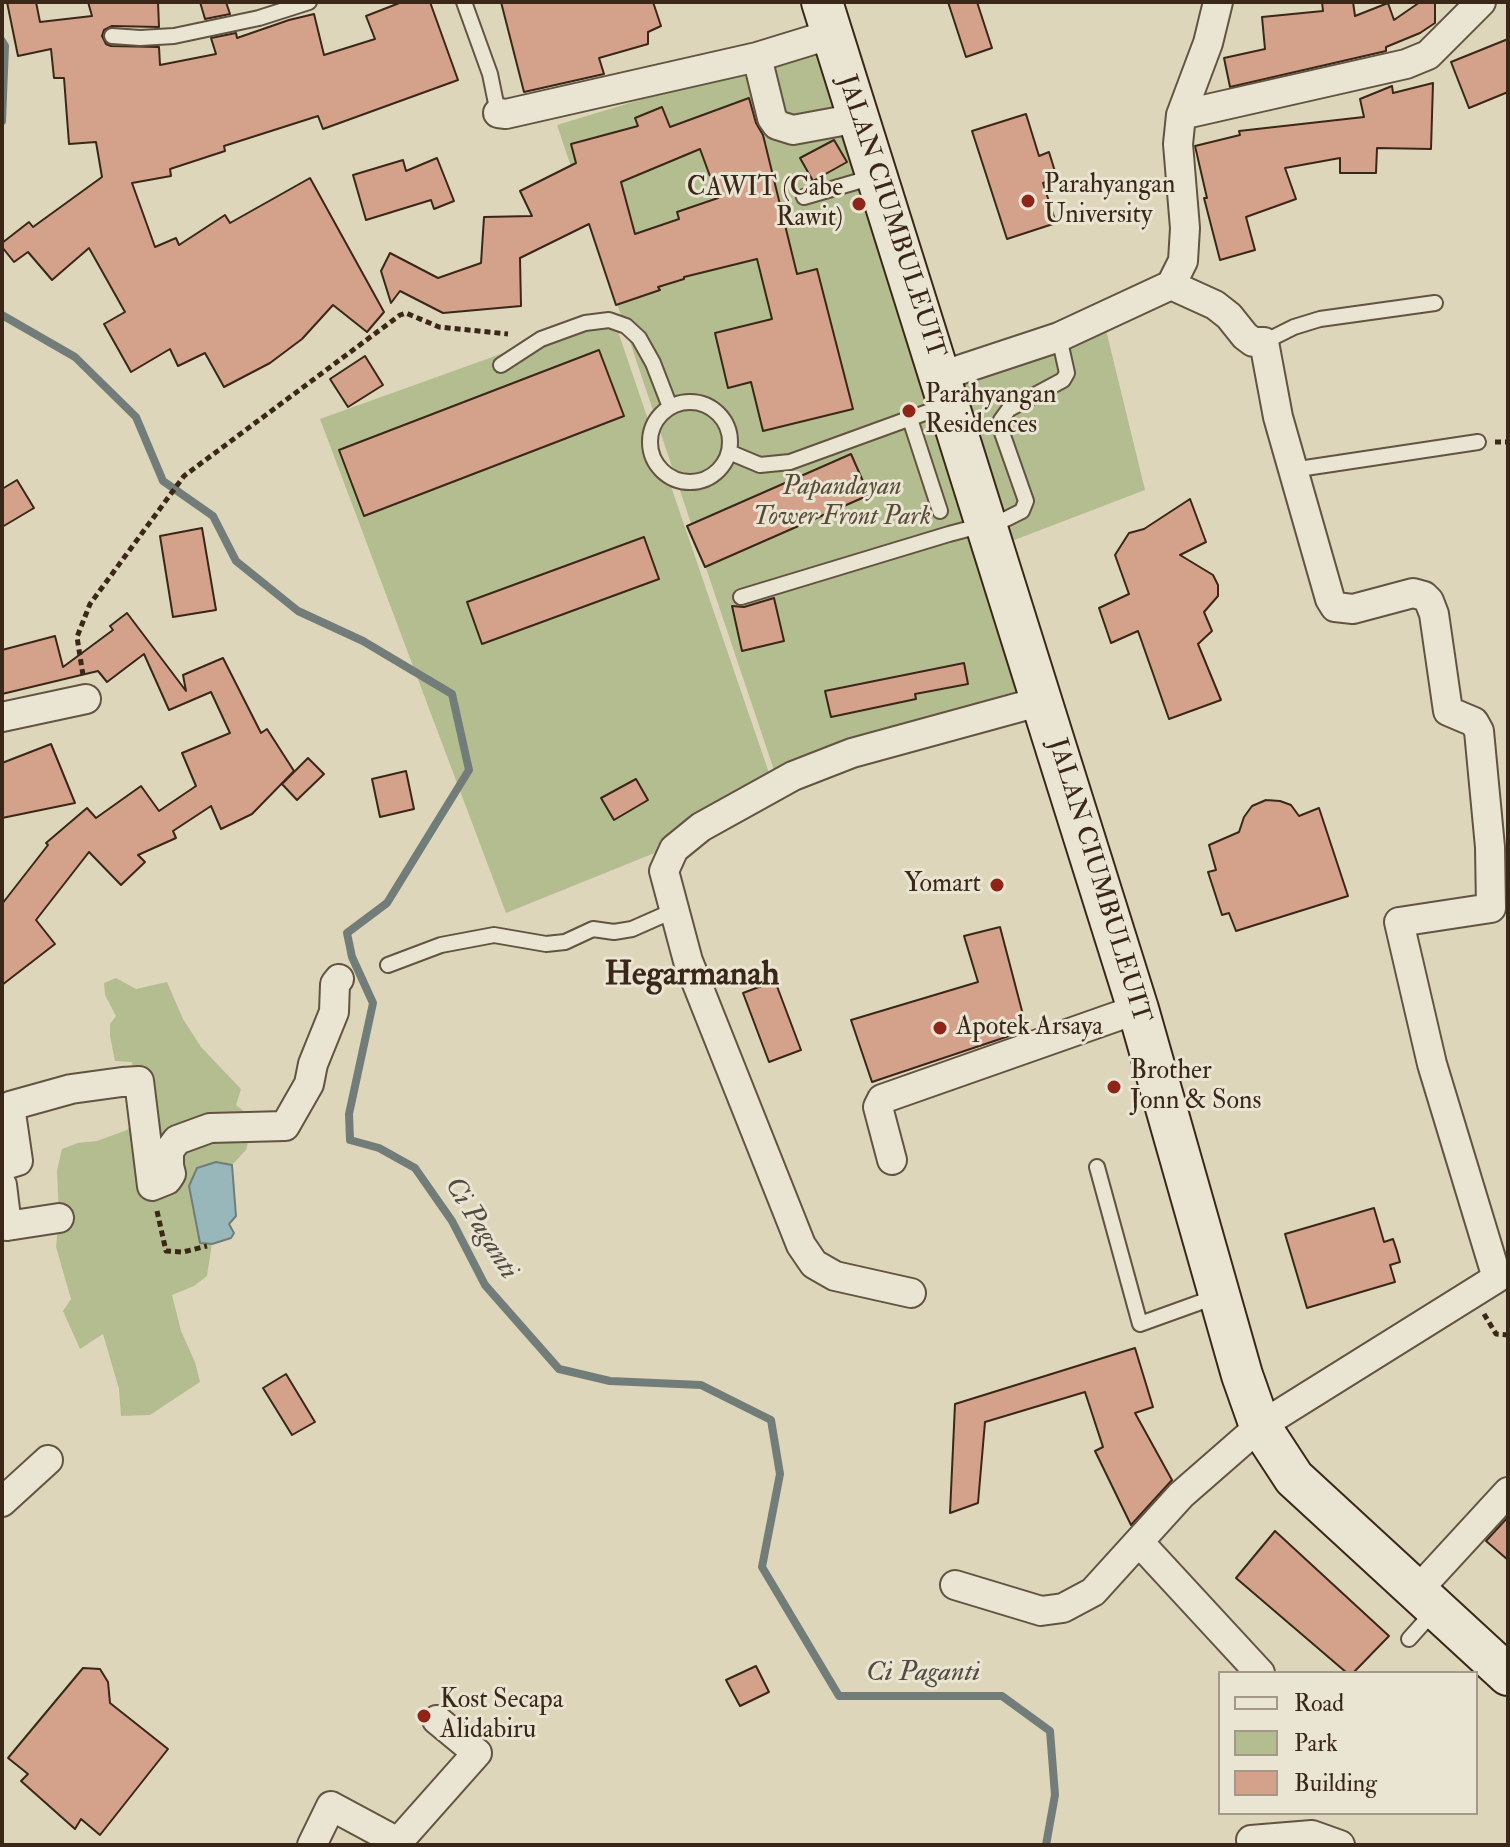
<!DOCTYPE html>
<html>
<head>
<meta charset="utf-8">
<style>
	body { margin:0 }
	#map { position:relative; width:1510px; height:1847px; overflow:hidden; background:#ded6bb; font-family:"IM FELL Double Pica",serif }
	canvas { display:block }
	.frame { position:absolute; inset:0; border:4px solid #3a2718; pointer-events:none }
	.legend { position:absolute; left:1218px; top:1671px; width:260px; height:144px; box-sizing:border-box; background:#eae4d3; border:2px solid #a49888; margin:0; padding:10px 14px; list-style:none; font-size:24px; color:#3a2718 }
	.legend li { display:flex; align-items:center; gap:16px; height:40px }
	.legend b { width:40px; border:2px solid #a49888 }
</style>
</head>
<body>
<div id="map">
<canvas width="1510" height="1847"></canvas>
<div class="frame"></div>
<ul class="legend">
<li><b style="height:10px;background:#eae4d3"></b>Road</li>
<li><b style="height:22px;background:#b3bd8f"></b>Park</li>
<li><b style="height:22px;background:#d4a28a"></b>Building</li>
</ul>
</div>
<script>
const ctx = document.querySelector('canvas').getContext('2d');
ctx.lineJoin = 'round';
function fill(path, color) {
  ctx.fillStyle = color;
  ctx.fill(path, 'evenodd');
}
function shape(rows) {
  const path = new Path2D();
  for (const r of rows) {
    if (r.length === 3) {
      path.moveTo(r[0] + r[2], r[1]);
      path.arc(r[0], r[1], r[2], 0, 2 * Math.PI);
      continue;
    }
    path.moveTo(r[0], r[1]);
    for (let i = 2; i < r.length; i += 2) path.lineTo(r[i], r[i + 1]);
  }
  return path;
}
function strokePath(path, color, width, dash) {
  ctx.strokeStyle = color;
  ctx.lineWidth = width;
  ctx.lineCap = dash ? 'butt' : 'round';
  ctx.setLineDash(dash || []);
  ctx.stroke(path);
}
function write(font, color, halo, rows, align = 'center') {
  ctx.font = font + ' "IM FELL Double Pica",serif';
  ctx.lineWidth = 6;
  ctx.setLineDash([]);
  ctx.textBaseline = 'middle';
  ctx.strokeStyle = halo;
  ctx.fillStyle = color;
  for (const [text, x, y, turn = 0] of rows) {
    ctx.save();
    ctx.translate(x, y);
    ctx.rotate((+turn || 0) * Math.PI / 180);
    ctx.textAlign = isNaN(turn) ? turn : align;
    if (halo) ctx.strokeText(text, 0, 0);
    ctx.fillText(text, 0, 0);
    ctx.restore();
  }
}
const green = shape([
	[827,43,937,387,1106,330,1145,490,983,552,1030,693,776,776,557,125],
	[612,314,769,773,657,852,506,913,320,419],
	[116,978,136,989,167,982,183,1019,201,1047,241,1089,236,1105,254,1119,246,1150,232,1165,216,1162,197,1225,200,1243,212,1244,207,1276,194,1286,172,1295,181,1331,195,1362,200,1382,150,1415,121,1416,119,1389,103,1334,80,1349,63,1311,71,1299,56,1247,59,1218,57,1171,62,1149,78,1143,97,1141,127,1130,139,1115,132,1062,115,1061,110,1036,110,1024,116,1016,105,995,104,983]
]);
const water = shape([
	[216,1162,232,1165,236,1216,229,1224,234,1233,231,1238,212,1244,200,1243,189,1186,197,1168,216,1162]
]);
const stream = shape([
	[2,41,5,46,2,121],
	[2,315,75,357,136,417,163,481,213,516,236,561,298,611,363,641,452,694,469,770,387,903,347,933,352,957,373,1003,349,1114,350,1140,379,1148,415,1168,452,1221,485,1285,559,1369,610,1381,701,1385,771,1420,780,1474,762,1567,839,1696,1002,1696,1050,1731,1055,1795,1046,1845]
]);
const building = shape([
	[7,2,36,2,40,22,92,16,88,2,158,2,159,27,112,26,104,30,102,36,106,44,111,46,159,47,160,65,216,54,211,38,236,33,237,38,289,20,314,14,324,55,375,39,366,16,402,2,430,2,458,80,323,129,318,116,224,146,225,151,170,169,171,176,132,183,155,247,176,238,179,245,225,215,230,223,310,178,384,312,367,332,333,305,302,339,270,363,224,387,205,353,178,366,170,349,131,372,104,324,125,312,89,248,52,280,28,252,14,262,2,247,2,243,29,222,33,227,102,177,96,142,69,144,64,78,54,78,51,49,18,56,7,2],
	[200,2,226,2,230,14,205,19,200,2],
	[501,2,653,2,661,26,648,32,648,44,599,58,604,74,524,92,501,2],
	[948,2,977,2,992,48,966,57,948,2],
	[1322,2,1353,2,1355,16,1388,3,1394,20,1420,2,1435,2,1435,23,1420,33,1386,47,1386,51,1230,87,1224,58,1265,49,1262,17,1323,11,1322,2],
	[1508,39,1508,92,1469,108,1451,62,1508,39],
	[1433,83,1431,149,1377,148,1376,173,1340,173,1340,158,1285,168,1296,199,1246,217,1255,250,1220,260,1204,198,1207,198,1195,146,1240,135,1239,131,1364,117,1360,99,1392,86,1393,93,1433,83],
	[749,98,756,123,763,135,797,274,817,269,853,409,763,431,751,382,728,388,715,333,772,319,757,259,684,277,684,279,658,287,660,290,616,305,589,224,520,258,521,306,443,313,400,291,391,303,381,271,390,253,438,278,481,263,484,217,532,216,520,191,576,163,571,144,638,126,635,118,662,107,670,127,749,98],
	[700,149,718,198,677,212,679,219,635,234,621,182,700,149],
	[1026,114,1039,156,1049,152,1057,178,1043,183,1056,223,1007,239,972,131,1026,114],
	[834,140,847,162,813,181,800,158,834,140],
	[437,158,454,201,434,209,431,200,366,220,353,175,403,160,406,171,437,158],
	[599,350,624,416,364,516,339,450,599,350],
	[365,356,383,385,348,407,330,379,365,356],
	[851,454,869,495,705,567,687,526,851,454],
	[17,480,34,508,2,527,2,489,17,480],
	[1190,499,1206,542,1180,555,1213,575,1218,585,1218,596,1204,612,1212,631,1198,644,1221,700,1169,719,1138,631,1111,643,1099,608,1129,594,1115,555,1129,533,1144,529,1190,499],
	[202,528,216,610,173,617,160,536,202,528],
	[644,537,659,579,482,644,467,602,644,537],
	[774,598,784,641,742,651,732,606,744,607,774,598],
	[127,613,186,691,183,675,223,658,261,733,267,729,294,771,252,814,221,829,211,806,173,831,176,838,138,855,145,862,121,885,89,852,36,920,55,944,2,985,2,904,48,845,46,843,87,808,96,818,141,786,159,811,196,786,182,753,230,733,211,692,169,710,144,654,107,682,98,671,2,694,2,650,55,636,63,667,113,630,110,626,127,613],
	[964,663,968,684,915,694,916,699,831,717,825,691,964,663],
	[51,744,75,803,2,818,2,763,51,744],
	[308,758,324,774,297,800,282,784,308,758],
	[406,771,414,809,380,817,372,779,406,771],
	[636,779,648,800,614,820,601,798,636,779],
	[1266,800,1280,801,1291,805,1299,816,1319,808,1348,896,1236,931,1229,913,1222,915,1208,872,1216,870,1209,845,1239,832,1244,817,1252,806,1266,800],
	[1000,927,1027,1030,872,1082,851,1020,978,982,964,936,1000,927],
	[775,981,801,1050,769,1062,743,993,775,981],
	[1374,1208,1384,1242,1393,1239,1397,1251,1400,1262,1390,1265,1395,1282,1307,1308,1285,1234,1374,1208],
	[1135,1348,1153,1407,1135,1413,1172,1480,1131,1525,1095,1451,1103,1447,1085,1392,985,1422,978,1503,950,1513,955,1404,1135,1348],
	[286,1374,315,1422,292,1435,263,1388,286,1374],
	[1508,1517,1508,1560,1486,1541,1508,1517],
	[1275,1531,1389,1636,1353,1673,1347,1673,1236,1578,1275,1531],
	[756,1666,769,1692,740,1706,726,1680,756,1666],
	[83,1668,100,1669,108,1682,110,1703,168,1749,100,1835,81,1819,75,1829,21,1781,28,1774,8,1758,83,1668]
]);
const path = shape([
	[1495,442,1508,442],
	[83,675,77,637,90,604,184,476,400,315,406,313,439,327,508,334],
	[157,1211,166,1251,183,1252,207,1246],
	[1484,1314,1496,1334,1508,1335]
]);
const lane = shape([
	[464,2,490,74,498,113],
	[112,36,140,38,174,36,259,18,309,2],
	[804,197,873,177],
	[1264,342,1294,327,1320,319,1435,303],
	[501,365,541,339,585,323,609,320,626,326,639,338,653,363,670,407],
	[690,442,40],
	[910,419,940,511],
	[729,452,760,465,790,462,944,406],
	[1292,470,1478,442],
	[741,597,949,534,1006,519,1022,511,1026,501,1000,427,1001,420,1009,409,1063,380,1067,373,1059,337],
	[388,965,441,945,494,935,546,944,565,942,593,929,614,932,632,929,675,910],
	[1097,1167,1140,1324,1215,1297],
	[1409,1639,1435,1610]
]);
const street = shape([
	[757,57,772,118,777,125,793,130,858,118],
	[498,113,506,114,757,57,832,34],
	[1181,115,1406,64,1428,55,1481,2],
	[941,376,1059,337,1171,285,1183,261,1185,228,1178,144,1181,115,1208,43,1218,2],
	[2,717,86,699],
	[892,1160,878,1107,882,1099,1138,1009],
	[2,1166,18,1161,10,1106,71,1089,122,1082,139,1081,152,1186,167,1180,171,1174,169,1166,169,1151,177,1140,210,1128,285,1126,309,1084,313,1064,334,1012,335,984,339,979],
	[2,1185,7,1226,59,1218],
	[911,1293,835,1276,814,1264,801,1245,688,961,664,871,674,849,701,827,793,776,852,753,1042,701],
	[2,1502,48,1460],
	[1139,1542,1260,1673],
	[955,1585,1041,1611,1063,1608,1093,1592,1181,1495,1260,1426,1497,1278,1432,1064,1399,922,1491,908,1490,847,1479,731,1474,722,1448,711,1434,614,1429,601,1424,596,1413,593,1353,609,1335,607,1330,599,1278,417,1264,342,1253,342,1245,336,1229,316,1215,305,1171,285],
	[1416,1592,1508,1492],
	[1251,1840,1312,1835,1340,1845],
	[312,1845,331,1806,398,1842,477,1753,437,1720]
]);
const secondary = shape([
	[822,2,1138,1009,1242,1375,1260,1426,1294,1478,1508,1675]
]);
const markers = [
	[1028,201,8,"#8f2418"],
	[859,204,8,"#8f2418"],
	[909,411,8,"#8f2418"],
	[997,885,8,"#8f2418"],
	[940,1028,8,"#8f2418"],
	[1114,1087,8,"#8f2418"],
	[424,1716,8,"#8f2418"]
];
const poiNames = [
	["Parahyangan",1044,186],
	["University",1044,216],
	["CAWIT (Cabe",843,189,"right"],
	["Rawit)",843,219,"right"],
	["Parahyangan",925,396],
	["Residences",925,426],
	["Yomart",981,885,"right"],
	["Apotek Arsaya",956,1028],
	["Brother",1130,1072],
	["Jonn & Sons",1130,1102],
	["Kost Secapa",440,1701],
	["Alidabiru",440,1731]
];
const streetNames = [
	["JALAN CIUMBULEUIT",890,217,72],
	["JALAN CIUMBULEUIT",1098,881,73]
];
const parkNames = [
	["Papandayan",842,488],
	["Tower Front Park",842,518]
];
const waterNames = [
	["Ci Paganti",480,1229,58],
	["Ci Paganti",923,1674]
];
const districtNames = [
	["Hegarmanah",692,977]
];
fill(green, '#b3bd8f');
fill(water, '#97b7ba');
strokePath(water, '#727d79', 2);
strokePath(stream, '#727d79', 8);
fill(building, '#d4a28a');
strokePath(building, '#3a2718', 2);
strokePath(lane, '#635341', 18);
strokePath(street, '#635341', 32);
strokePath(secondary, '#3a2718', 44);
strokePath(path, '#3a2718', 5, [6, 4]);
strokePath(lane, '#eae4d3', 14);
strokePath(street, '#eae4d3', 28);
strokePath(secondary, '#eae4d3', 40);
for (const [x, y, r, color] of markers) {
  const dot = new Path2D();
  dot.arc(x, y, r, 0, 2 * Math.PI);
  ctx.fillStyle = color;
  ctx.fill(dot);
  strokePath(dot, '#eae4d3', 3);
}
write('26px', '#3a2718', '#eae4d3', poiNames, 'left');
write('26px', '#3a2718', '#eae4d3', streetNames);
write('italic 26px', '#584c36', '#eae4d3', parkNames);
write('italic 28px', '#514b40', '#eae4d3', waterNames);
write('bold 34px', '#3a2718', '#eae4d3', districtNames);
</script>
</body>
</html>
